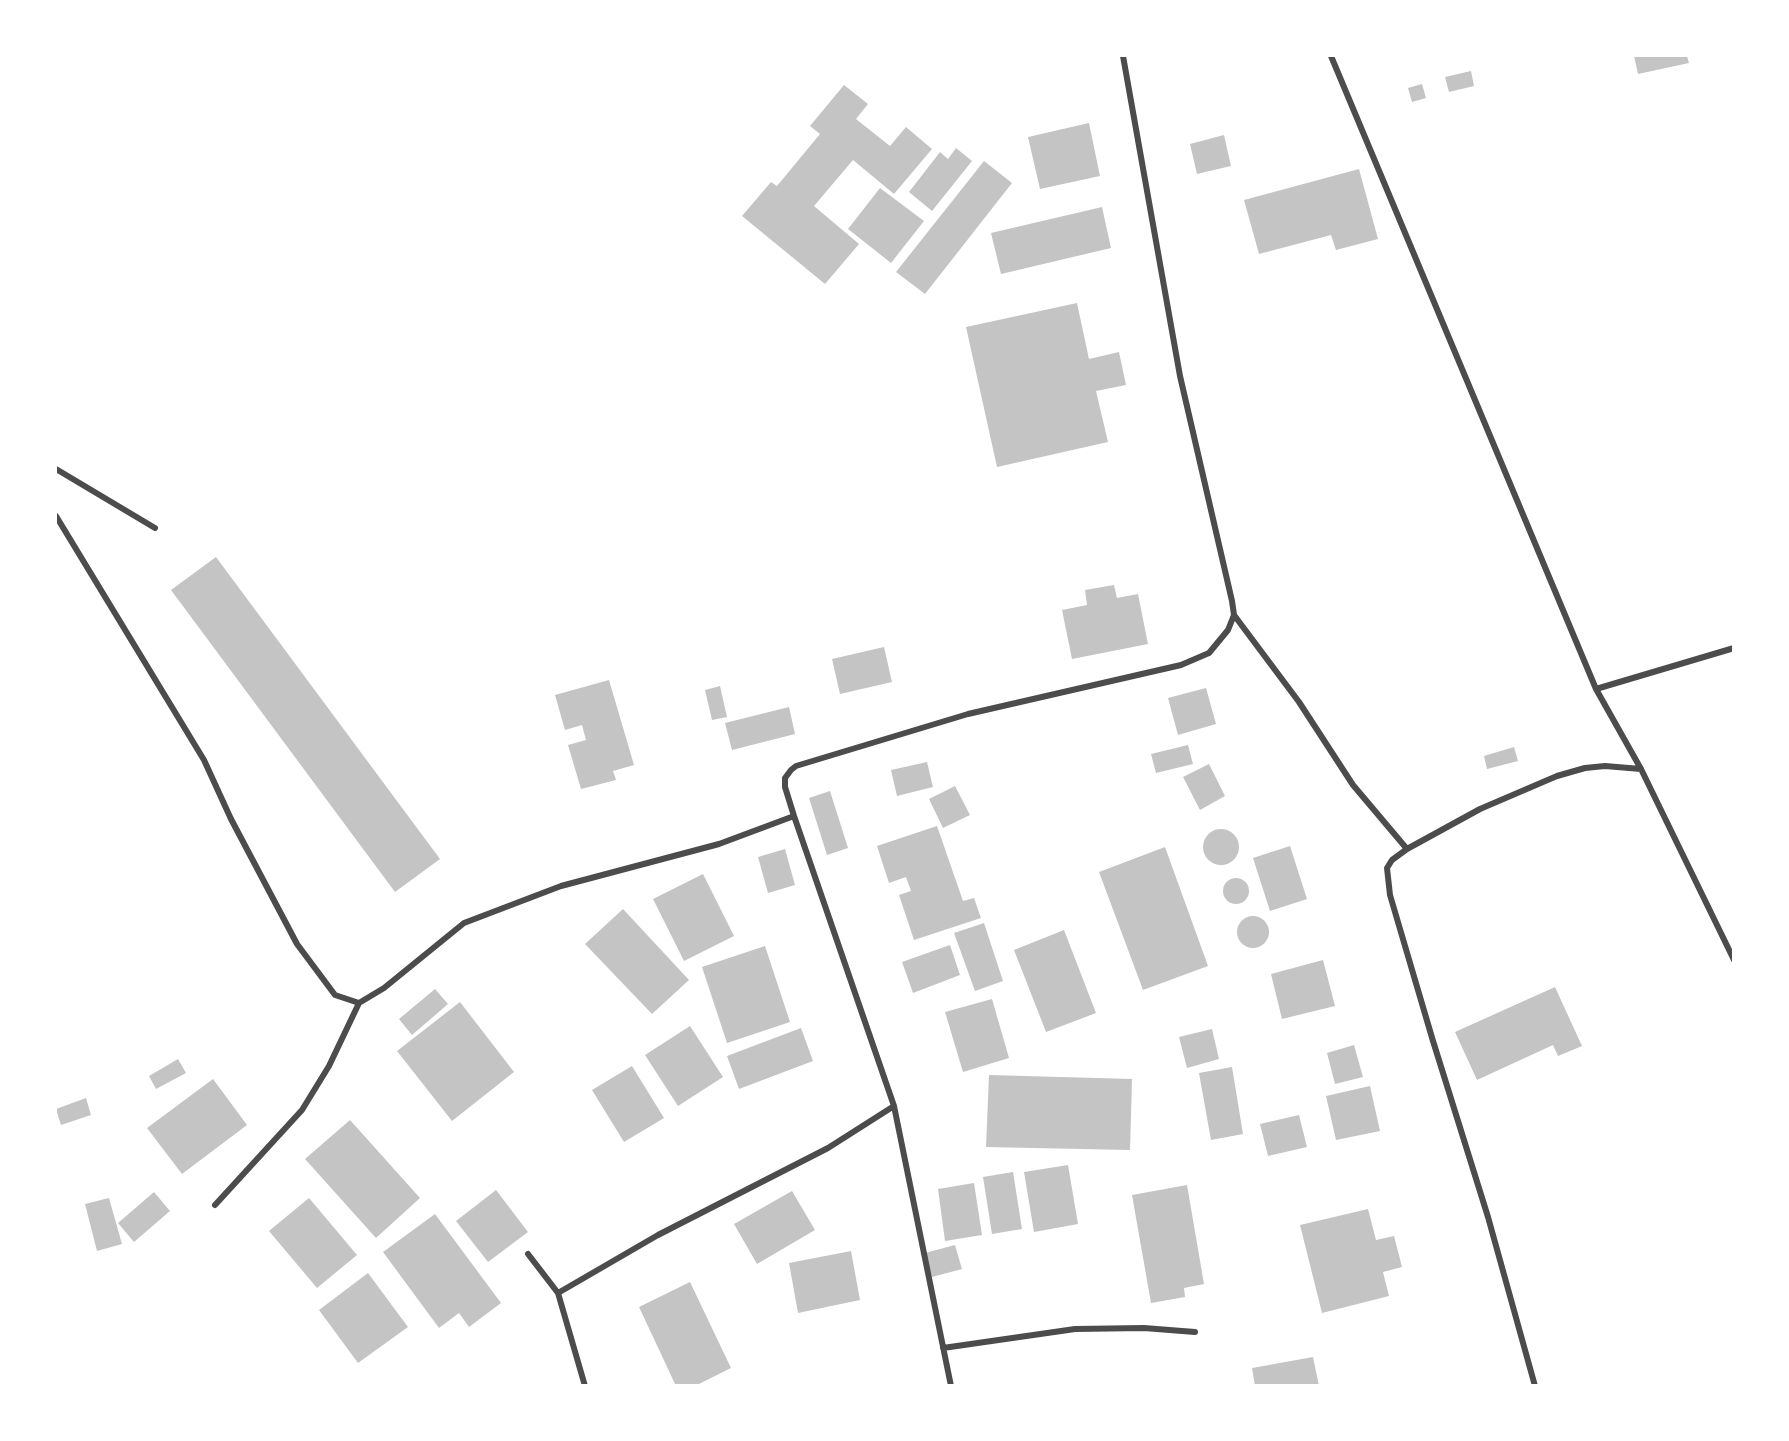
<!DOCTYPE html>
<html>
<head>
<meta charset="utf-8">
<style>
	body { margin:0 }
	#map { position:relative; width:1789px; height:1441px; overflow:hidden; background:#fff; font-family:Quicksand,sans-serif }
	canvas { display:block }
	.frame { position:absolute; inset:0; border:57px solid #fff; pointer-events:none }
</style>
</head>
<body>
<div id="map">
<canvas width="1789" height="1441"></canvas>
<div class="frame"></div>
</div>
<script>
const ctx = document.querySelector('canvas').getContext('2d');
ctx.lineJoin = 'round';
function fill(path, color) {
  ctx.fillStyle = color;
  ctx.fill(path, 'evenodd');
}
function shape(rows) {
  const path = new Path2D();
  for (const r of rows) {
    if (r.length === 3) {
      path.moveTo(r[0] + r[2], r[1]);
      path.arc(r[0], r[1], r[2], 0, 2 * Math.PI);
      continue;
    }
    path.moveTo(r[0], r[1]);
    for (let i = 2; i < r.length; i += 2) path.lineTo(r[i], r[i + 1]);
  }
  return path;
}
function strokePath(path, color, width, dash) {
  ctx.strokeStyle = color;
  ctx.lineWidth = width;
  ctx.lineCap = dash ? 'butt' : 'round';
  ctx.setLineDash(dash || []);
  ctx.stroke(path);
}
const building = shape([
	[1634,56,1687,56,1689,63,1638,74],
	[1471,71,1474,86,1449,92,1445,77],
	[1422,84,1426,98,1412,102,1408,88],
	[844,85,868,104,856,119,890,146,906,127,932,149,894,194,853,160,814,206,859,244,825,284,742,216,771,182,777,186,820,134,810,126],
	[1089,123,1100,176,1040,189,1028,137],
	[1224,135,1231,166,1197,174,1190,144],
	[956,148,972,161,932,211,909,192,940,152,948,159],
	[984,161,1012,183,925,294,896,272],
	[1359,169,1378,239,1336,250,1331,235,1259,254,1244,200],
	[880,188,924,221,891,263,848,229],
	[1102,207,1111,248,1001,274,991,233],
	[1077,303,1089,359,1119,352,1126,385,1096,391,1108,442,997,467,966,327],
	[216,557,440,859,395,892,171,590],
	[1114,585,1117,598,1138,594,1148,644,1072,659,1062,610,1087,605,1085,590],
	[884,647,892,682,840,694,832,659],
	[609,680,634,765,613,771,616,780,581,789,568,745,586,740,582,725,565,730,555,695],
	[720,686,727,717,712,720,705,690],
	[1206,688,1216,724,1178,735,1168,698],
	[789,707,795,734,732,750,725,723],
	[1188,745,1193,764,1156,773,1151,754],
	[1514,747,1518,761,1487,769,1484,756],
	[927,762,933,787,897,796,891,770],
	[1209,764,1225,796,1200,810,1183,777],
	[955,786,970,815,943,828,929,799],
	[830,791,848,848,827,855,809,798],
	[937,826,963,901,974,898,981,918,914,940,899,895,911,891,906,877,889,883,877,846],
	[1221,847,18],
	[1290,846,1307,899,1270,911,1253,858],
	[1165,847,1208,966,1143,990,1099,872],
	[785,849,795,885,768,893,758,857],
	[703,874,734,936,684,961,653,899],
	[1236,891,13],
	[623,909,689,980,652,1014,585,944],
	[1253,932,16],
	[984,923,1003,981,975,991,954,933],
	[1064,930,1096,1013,1046,1032,1014,950],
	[950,945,960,975,913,993,902,962],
	[765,946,790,1022,727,1043,702,967],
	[1323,960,1335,1006,1282,1019,1271,974],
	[1555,987,1582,1046,1558,1056,1553,1045,1477,1080,1455,1032],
	[435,989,448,1004,412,1035,399,1019],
	[992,999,1009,1058,963,1072,945,1012],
	[460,1002,514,1072,452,1121,397,1051],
	[690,1026,723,1077,678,1106,645,1055],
	[801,1028,813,1061,739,1089,727,1056],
	[1212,1029,1219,1059,1187,1068,1179,1037],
	[1354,1045,1363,1077,1335,1084,1327,1053],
	[178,1059,186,1073,156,1089,149,1076],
	[632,1066,664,1118,624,1142,592,1090],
	[1232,1067,1243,1134,1211,1140,1199,1073],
	[989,1075,1132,1079,1130,1150,986,1147],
	[213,1079,247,1125,182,1174,147,1128],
	[1370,1086,1380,1131,1336,1140,1326,1096],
	[86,1098,91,1115,61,1125,56,1109],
	[1299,1115,1307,1147,1268,1156,1260,1124],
	[350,1120,420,1198,376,1238,305,1159],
	[1068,1165,1078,1224,1034,1232,1024,1172],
	[1013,1172,1022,1229,992,1234,983,1177],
	[974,1183,982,1235,945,1241,938,1189],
	[1187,1185,1204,1284,1184,1288,1185,1297,1151,1303,1132,1195],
	[496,1190,528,1232,488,1262,456,1221],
	[792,1191,815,1230,757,1264,734,1224],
	[154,1192,170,1211,134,1242,118,1223],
	[109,1198,122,1244,97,1251,85,1204],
	[309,1198,357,1255,317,1288,269,1231],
	[1368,1209,1376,1240,1394,1236,1402,1267,1383,1272,1389,1296,1322,1313,1300,1225],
	[435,1214,501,1303,469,1327,459,1313,439,1328,383,1252],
	[955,1245,962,1269,932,1277,925,1253],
	[851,1251,860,1300,798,1313,789,1263],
	[368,1273,408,1327,358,1363,319,1310],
	[690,1282,731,1368,695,1386,676,1386,639,1307],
	[1313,1357,1319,1386,1255,1386,1252,1368]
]);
const minor = shape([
	[1331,56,1596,689,1641,769,1734,960],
	[56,469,155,528],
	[56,516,204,760,231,819,297,944,335,995,359,1003,384,988,464,923,561,886,719,844,794,816],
	[1234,615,1299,702,1353,785,1407,849],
	[1596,689,1734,648],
	[215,1205,302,1110,329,1066,359,1003],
	[528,1254,558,1293,585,1386],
	[558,1293,658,1235,828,1148,894,1106],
	[943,1348,1075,1329,1144,1328,1195,1332],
	[951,1386,894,1106,794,816,785,787,785,778,791,770,796,766,968,714,1181,665,1209,653,1228,630,1234,615,1232,601,1180,376,1123,56],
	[1535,1386,1488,1217,1433,1041,1390,895,1387,868,1392,860,1407,849,1480,809,1557,776,1585,768,1605,766,1641,769]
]);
fill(building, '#c4c4c4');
strokePath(minor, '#4c4c4c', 6);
</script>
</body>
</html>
